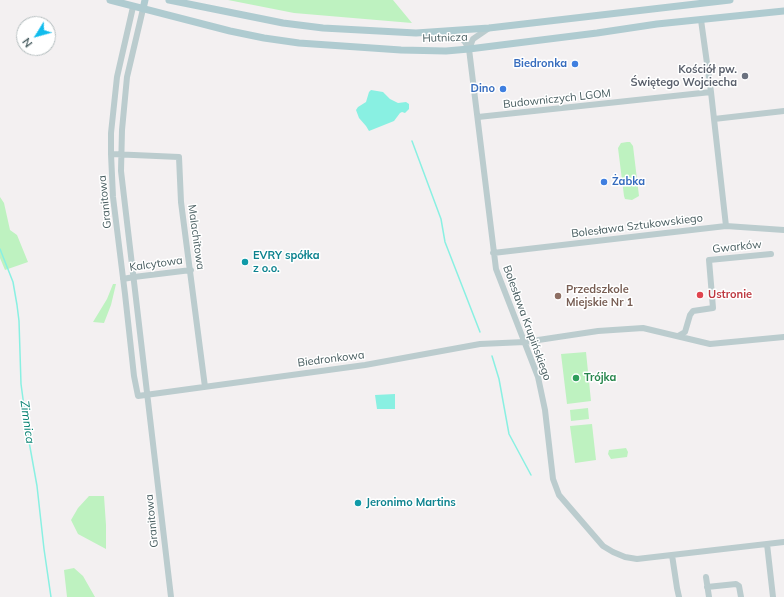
<!DOCTYPE html>
<html>
<head>
<meta charset="utf-8">
<style>
	body { margin:0 }
	#map { position:relative; width:784px; height:597px; overflow:hidden; background:#f3f0f1; font-family:Mulish,sans-serif }
	canvas { display:block }
	.north { position:absolute; left:16px; top:16px; width:40px; height:40px; box-sizing:border-box; background:#fff; border:1px solid #b5bebf; border-radius:50%; rotate:233deg; font-size:11px; font-weight:700; line-height:16px; text-align:center; color:#475c5f }
	.north::after { content:''; display:block; margin:auto; width:14px; height:18px; background:#11bced; clip-path:polygon(50% 0,100% 100%,50% 72%,0 100%) }
</style>
</head>
<body>
<div id="map">
<canvas width="784" height="597"></canvas>
<div class="north">N</div>
</div>
<script>
const ctx = document.querySelector('canvas').getContext('2d');
ctx.lineJoin = 'round';
function fill(path, color) {
  ctx.fillStyle = color;
  ctx.fill(path, 'evenodd');
}
function shape(rows) {
  const path = new Path2D();
  for (const r of rows) {
    path.moveTo(r[0], r[1]);
    for (let i = 2; i < r.length; i += 2) path.lineTo(r[i], r[i + 1]);
  }
  return path;
}
function strokePath(path, color, width, dash) {
  ctx.strokeStyle = color;
  ctx.lineWidth = width;
  ctx.lineCap = dash ? 'butt' : 'round';
  ctx.setLineDash(dash || []);
  ctx.stroke(path);
}
function write(font, color, halo, rows, align = 'center') {
  ctx.font = font + ' Mulish,sans-serif';
  ctx.lineWidth = 3;
  ctx.setLineDash([]);
  ctx.textBaseline = 'middle';
  ctx.strokeStyle = halo;
  ctx.fillStyle = color;
  for (const [text, x, y, turn = 0] of rows) {
    ctx.save();
    ctx.translate(x, y);
    ctx.rotate((+turn || 0) * Math.PI / 180);
    ctx.textAlign = isNaN(turn) ? turn : align;
    if (halo) ctx.strokeText(text, 0, 0);
    ctx.fillText(text, 0, 0);
    ctx.restore();
  }
}
const green = shape([
	[228,0,393,0,412,23,294,13],
	[627,142,630,142,633,146,639,196,632,200,625,199,624,196,618,148,621,143],
	[0,197,4,203,10,230,17,235,28,262,5,270,0,258],
	[113,284,116,284,111,305,104,323,93,322,107,299],
	[586,352,591,401,567,404,561,354],
	[588,408,589,419,571,421,570,410],
	[592,424,596,460,575,463,570,426],
	[626,448,628,452,627,457,611,459,608,454,609,450],
	[89,496,104,496,106,525,106,549,78,534,71,520,78,508],
	[74,568,83,576,95,597,67,597,64,570]
]);
const water = shape([
	[371,90,383,92,390,99,398,103,406,102,409,104,409,109,405,113,402,112,400,113,394,121,369,131,366,126,359,118,356,110,358,107,366,102,369,92],
	[395,394,395,409,377,409,375,395]
]);
const stream = shape([
	[412,141,441,219,445,242,480,332],
	[0,249,13,282,17,305,19,321,21,384,28,436,37,486,44,549,51,597],
	[492,356,499,379,509,434,531,475]
]);
const minor = shape([
	[133,7,117,77,111,133,111,154,113,197,125,294,134,376,138,396,365,365,480,344,525,342,598,331,643,328,710,344,784,337],
	[143,9,127,77,122,130,121,171,171,597],
	[701,20,711,92],
	[442,32,461,38,465,42,469,49,496,269,538,377,545,410,553,479,559,495,603,546,613,552,625,557,637,559,784,542],
	[469,49,473,39,489,28],
	[478,117,711,92,714,119,784,111],
	[714,119,726,226],
	[111,154,179,157,181,202,205,387],
	[493,253,726,226,784,230],
	[123,279,134,277,191,270],
	[678,336,685,332,690,315,693,311,713,308,709,260,771,254],
	[767,544,773,597],
	[672,555,677,588,679,597],
	[706,577,709,597],
	[707,587,736,584,739,586,741,597]
]);
const major = shape([
	[110,0,230,31,264,38,299,43,401,50,446,51,469,49,597,33,657,24,784,11],
	[169,0,283,23,323,28,416,33,489,28,730,0],
	[143,9,145,0]
]);
const markers = [
	[575,64,4,"#3f7fe0"],
	[745,76,4,"#6b7280"],
	[503,89,4,"#3f7fe0"],
	[604,182,4,"#3f7fe0"],
	[245,262,4,"#0f9aa8"],
	[700,295,4,"#e0444e"],
	[558,296,4,"#8d6e63"],
	[576,378,4,"#2e9e5b"],
	[358,503,4,"#0f9aa8"]
];
const streetNames = [
	["Hutnicza",445,38,-2],
	["Budowniczych LGOM",557,99,-6],
	["Granitowa",105,202,-96],
	["Bolesława Sztukowskiego",637,226,-7],
	["Malachitowa",196,237,82],
	["Gwarków",737,247,-6],
	["Kalcytowa",156,264,-8],
	["Bolesława Krupińskiego",527,323,70],
	["Biedronkowa",331,359,-7],
	["Granitowa",152,521,-96]
];
const shopNames = [
	["Biedronka",567,64],
	["Dino",495,89],
	["Żabka",612,182,"left"]
];
const worshipNames = [
	["Kościół pw.",737,70],
	["Świętego Wojciecha",737,83]
];
const cultureNames = [
	["EVRY spółka",253,256],
	["z o.o.",253,269],
	["Jeronimo Martins",366,503]
];
const educationNames = [
	["Przedszkole",566,290],
	["Miejskie Nr 1",566,303]
];
const healthNames = [
	["Ustronie",708,295]
];
const leisureNames = [
	["Trójka",584,378]
];
const waterNames = [
	["Zimnica",27,422,82]
];
fill(green, '#bef2c0');
fill(water, '#89f0e2');
strokePath(stream, '#89f0e2', 1.5);
strokePath(minor, '#bbccce', 6);
strokePath(major, '#afcbd0', 7);
for (const [x, y, r, color] of markers) {
  const dot = new Path2D();
  dot.arc(x, y, r, 0, 2 * Math.PI);
  ctx.fillStyle = color;
  ctx.fill(dot);
  strokePath(dot, '#fff', 1.5);
}
write('11px', '#475c5f', '#fff', streetNames);
write('bold 11px', '#366cbe', '#fff', shopNames, 'right');
write('bold 11px', '#5b616d', '#fff', worshipNames, 'right');
write('bold 11px', '#0d838f', '#fff', cultureNames, 'left');
write('bold 11px', '#785e54', '#fff', educationNames, 'left');
write('bold 11px', '#be3a42', '#fff', healthNames, 'left');
write('bold 11px', '#27864d', '#fff', leisureNames, 'left');
write('italic 12px', '#098373', '#fff', waterNames);
</script>
</body>
</html>
